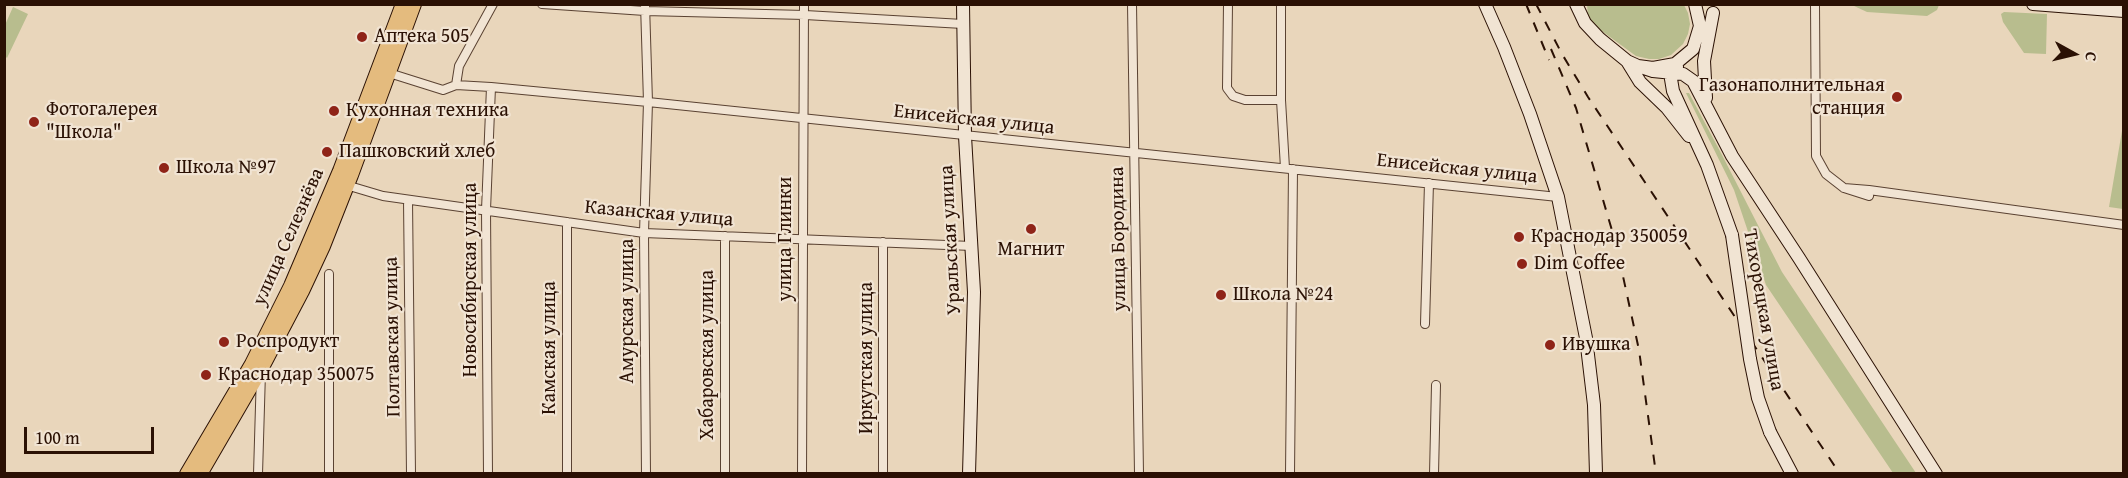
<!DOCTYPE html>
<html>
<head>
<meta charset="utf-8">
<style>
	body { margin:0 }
	#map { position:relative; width:2128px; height:478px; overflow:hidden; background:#e9d6bb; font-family:"Gentium Book Plus",serif }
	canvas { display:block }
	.frame { position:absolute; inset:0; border:6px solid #2b1104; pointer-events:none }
	.north { position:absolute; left:2044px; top:24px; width:60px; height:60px; -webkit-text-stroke:4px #f1e4d3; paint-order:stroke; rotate:98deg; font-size:16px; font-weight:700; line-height:24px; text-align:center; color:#2b1104 }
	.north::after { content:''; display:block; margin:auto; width:21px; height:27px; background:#2b1104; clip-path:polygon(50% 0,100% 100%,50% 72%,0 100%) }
	.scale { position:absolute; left:24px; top:427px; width:130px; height:27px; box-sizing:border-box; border:3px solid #2b1104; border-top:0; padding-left:8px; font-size:18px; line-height:21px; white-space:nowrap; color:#2b1104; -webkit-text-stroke:4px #f1e4d3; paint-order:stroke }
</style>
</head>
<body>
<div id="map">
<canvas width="2128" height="478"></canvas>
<div class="frame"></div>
<div class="north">С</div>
<div class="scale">100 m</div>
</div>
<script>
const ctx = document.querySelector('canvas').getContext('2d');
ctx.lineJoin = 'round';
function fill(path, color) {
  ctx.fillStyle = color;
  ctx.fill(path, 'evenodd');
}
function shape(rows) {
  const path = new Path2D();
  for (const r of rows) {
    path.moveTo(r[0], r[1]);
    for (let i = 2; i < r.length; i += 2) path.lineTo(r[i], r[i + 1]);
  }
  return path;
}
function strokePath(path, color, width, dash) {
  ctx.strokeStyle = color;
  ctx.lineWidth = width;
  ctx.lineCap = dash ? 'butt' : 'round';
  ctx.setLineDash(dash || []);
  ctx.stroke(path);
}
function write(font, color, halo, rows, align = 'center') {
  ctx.font = font + ' "Gentium Book Plus",serif';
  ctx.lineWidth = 4.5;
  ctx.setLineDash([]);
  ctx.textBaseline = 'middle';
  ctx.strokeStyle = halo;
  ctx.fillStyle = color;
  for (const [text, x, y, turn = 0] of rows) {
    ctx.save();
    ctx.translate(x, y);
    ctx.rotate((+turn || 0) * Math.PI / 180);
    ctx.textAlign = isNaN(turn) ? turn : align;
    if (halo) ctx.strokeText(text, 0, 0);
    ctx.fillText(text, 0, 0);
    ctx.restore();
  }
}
const green = shape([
	[1587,4,1684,5,1688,13,1690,24,1688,34,1683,44,1671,55,1659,59,1649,59,1636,56,1599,29,1588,17],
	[1852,5,1937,4,1939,5,1937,10,1927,16,1867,12],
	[13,7,28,14,7,58,5,56,5,25],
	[2004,12,2047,14,2046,54,2024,53,2003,22,2001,14],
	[1686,93,1689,93,1721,153,1782,272,1916,473,1893,473,1766,285,1734,190],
	[2123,125,2123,209,2109,207]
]);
const street = shape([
	[542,4,645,11,805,15,963,24],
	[645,4,648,102,644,233,646,474],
	[1132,4,1139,474],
	[1228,4,1227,88,1233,96,1245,100,1281,100],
	[1281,4,1281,100,1285,168],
	[1815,4,1816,156,1826,174,1844,188,1869,196],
	[389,73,443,90,456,85,491,87,648,102,1558,197],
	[456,85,459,66,493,4],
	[346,185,383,196,644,233,972,246],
	[1844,188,1869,190,2124,225],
	[408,200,411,474],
	[567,222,567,474],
	[725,236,725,474],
	[883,242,883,474],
	[1425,324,1429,183],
	[258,474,261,372],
	[329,474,329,274],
	[488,474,486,210,491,87],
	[802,474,804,4],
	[1290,474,1293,169],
	[1434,474,1436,385]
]);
const secondary = shape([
	[963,4,965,136,974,292,969,474],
	[1485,4,1504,47,1530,114,1558,197,1586,338,1594,405,1596,474],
	[1576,4,1585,23,1600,39,1627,61,1638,66,1653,68,1675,64,1693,49,1700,26,1695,4],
	[2033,4,2124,11],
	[1627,61,1640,82,1667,108,1689,136],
	[1638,66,1653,71,1683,74,1693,81,1732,156,1799,258,1936,474],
	[1677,67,1671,79,1673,91,1707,165,1732,235],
	[1706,98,1704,61,1713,13],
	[1770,432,1792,474]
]);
const primary = shape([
	[187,474,252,364,291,286,340,171,403,4],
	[200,474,261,369,302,291,323,246,351,175,414,4]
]);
const rail = shape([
	[1526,4,1549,60],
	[1536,4,1562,54,1588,97,1840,474],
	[1551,49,1576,108,1616,244,1639,350,1656,474]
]);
const secondaryBridge = shape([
	[1732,235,1750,359,1758,398,1770,432]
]);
const markers = [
	[362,37,6,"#8f2418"],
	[1897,97,6,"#8f2418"],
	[334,111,6,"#8f2418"],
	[34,122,6,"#8f2418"],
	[327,152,6,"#8f2418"],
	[164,168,6,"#8f2418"],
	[1031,229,6,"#8f2418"],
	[1519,237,6,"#8f2418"],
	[1522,264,6,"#8f2418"],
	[1221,295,6,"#8f2418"],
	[224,342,6,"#8f2418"],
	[1550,345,6,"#8f2418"],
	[206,375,6,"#8f2418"]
];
const poiNames = [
	["Аптека 505",374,37],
	["Газонаполнительная",1885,86,"right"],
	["станция",1885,109,"right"],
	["Фотогалерея",46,110],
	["\"Школа\"",46,133],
	["Кухонная техника",346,111],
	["Пашковский хлеб",339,152],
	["Школа №97",176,168],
	["Краснодар 350059",1531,237],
	["Магнит",1031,250,"center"],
	["Dim Coffee",1534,264],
	["Школа №24",1233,295],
	["Роспродукт",236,342],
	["Ивушка",1562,345],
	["Краснодар 350075",218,375]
];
const streetNames = [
	["Енисейская улица",974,120,6],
	["Енисейская улица",1457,169,6],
	["Казанская улица",659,214,5],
	["улица Селезнёва",289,237,-66],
	["улица Глинки",786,239,-90],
	["улица Бородина",1119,239,-91],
	["Уральская улица",951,240,-93],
	["Новосибирская улица",471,280,-90],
	["Тихорецкая улица",1763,310,80],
	["Амурская улица",628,311,-90],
	["Полтавская улица",393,337,-91],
	["Камская улица",550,348,-90],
	["Хабаровская улица",708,355,-90],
	["Иркутская улица",867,358,-90]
];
fill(green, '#b8bd8e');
strokePath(street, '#5a4232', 10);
strokePath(secondary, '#2b1104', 14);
strokePath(primary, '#2b1104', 16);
strokePath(street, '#f1e4d3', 8);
strokePath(secondary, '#f1e4d3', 12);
strokePath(primary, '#e4bb7e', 14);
strokePath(rail, '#2b1104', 2, [10, 10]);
strokePath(secondaryBridge, '#2b1104', 14, []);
strokePath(secondaryBridge, '#f1e4d3', 12);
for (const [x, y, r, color] of markers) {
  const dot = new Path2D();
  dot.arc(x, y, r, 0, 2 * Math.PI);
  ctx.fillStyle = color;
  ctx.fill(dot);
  strokePath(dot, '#f1e4d3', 2);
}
write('20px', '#2b1104', '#f1e4d3', poiNames, 'left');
write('20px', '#2b1104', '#f1e4d3', streetNames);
</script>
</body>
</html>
